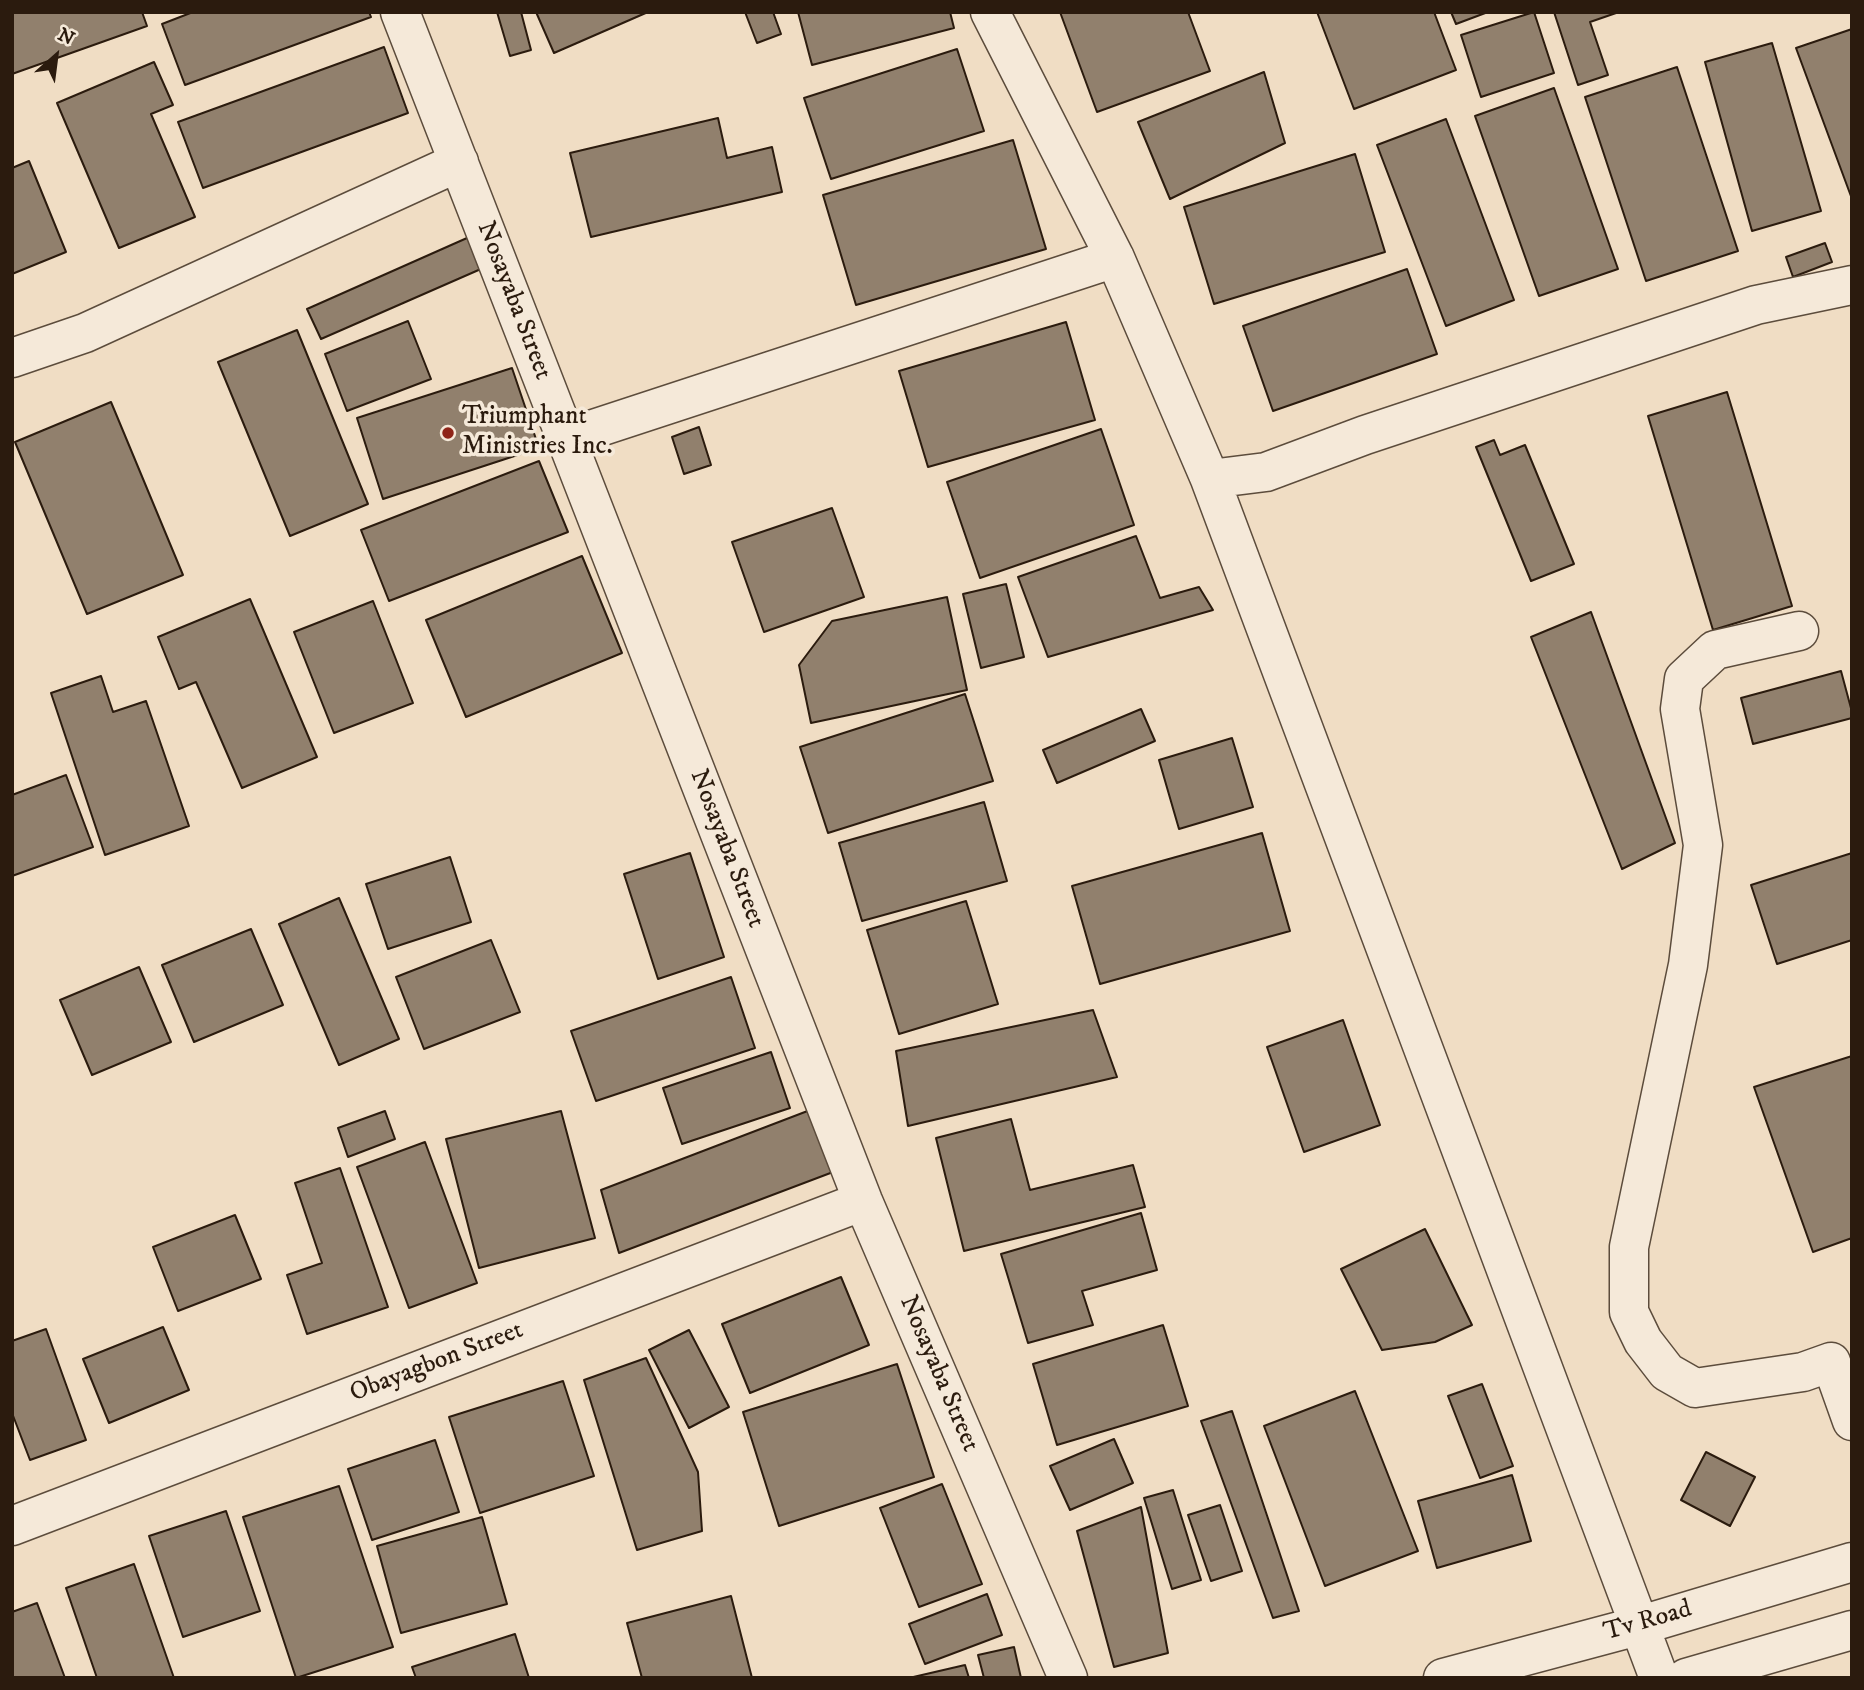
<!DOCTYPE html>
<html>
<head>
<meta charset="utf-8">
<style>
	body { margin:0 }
	#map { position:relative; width:1864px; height:1690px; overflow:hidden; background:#f0ddc4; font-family:"IM FELL DW Pica",serif }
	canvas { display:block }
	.frame { position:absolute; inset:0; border:14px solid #2b1b0e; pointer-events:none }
	.north { position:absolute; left:21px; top:21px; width:70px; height:70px; -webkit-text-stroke:5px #f5e9d9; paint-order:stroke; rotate:28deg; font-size:19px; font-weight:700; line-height:28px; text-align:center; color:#2b1b0e }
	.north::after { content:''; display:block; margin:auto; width:24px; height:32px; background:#2b1b0e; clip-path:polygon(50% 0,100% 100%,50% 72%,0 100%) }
</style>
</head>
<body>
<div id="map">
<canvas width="1864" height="1690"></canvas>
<div class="frame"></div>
<div class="north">N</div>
</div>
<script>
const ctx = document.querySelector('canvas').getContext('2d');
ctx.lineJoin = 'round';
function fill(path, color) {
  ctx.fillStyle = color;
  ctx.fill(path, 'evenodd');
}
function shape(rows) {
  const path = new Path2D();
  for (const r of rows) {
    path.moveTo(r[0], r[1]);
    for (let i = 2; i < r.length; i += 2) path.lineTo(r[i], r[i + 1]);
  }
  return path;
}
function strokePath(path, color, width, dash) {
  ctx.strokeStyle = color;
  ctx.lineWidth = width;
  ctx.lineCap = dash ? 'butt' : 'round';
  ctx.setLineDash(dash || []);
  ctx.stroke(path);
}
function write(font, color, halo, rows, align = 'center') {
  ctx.font = font + ' "IM FELL DW Pica",serif';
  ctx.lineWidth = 7;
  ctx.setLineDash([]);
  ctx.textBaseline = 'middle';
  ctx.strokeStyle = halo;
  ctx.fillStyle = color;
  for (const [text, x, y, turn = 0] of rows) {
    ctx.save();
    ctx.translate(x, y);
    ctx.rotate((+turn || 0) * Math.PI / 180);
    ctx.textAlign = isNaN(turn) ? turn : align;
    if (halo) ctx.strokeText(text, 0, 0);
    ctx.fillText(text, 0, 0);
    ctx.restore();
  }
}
const building = shape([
	[12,12,142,12,147,26,12,74,12,12],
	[193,12,369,12,371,17,185,85,162,24,193,12],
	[497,12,521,12,531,50,510,56,497,12],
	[536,12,648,12,554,53,536,12],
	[745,12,773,12,781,34,757,43,745,12],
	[798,12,950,12,954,28,812,65,798,12],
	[1060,12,1188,12,1210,71,1097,112,1060,12],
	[1317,12,1434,12,1456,70,1354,109,1317,12],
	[1451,12,1488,12,1456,24,1451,12],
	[1534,12,1554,73,1481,97,1461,35,1534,12],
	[1554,12,1619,12,1590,22,1608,75,1578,85,1554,12],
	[1852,29,1852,199,1796,48,1852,29],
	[1772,43,1821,211,1752,231,1705,62,1772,43],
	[384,47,408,113,203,188,178,122,384,47],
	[957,49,984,131,831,179,804,98,957,49],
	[154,62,173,105,151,114,195,217,119,248,57,103,154,62],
	[1677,67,1738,251,1646,281,1585,97,1677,67],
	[1264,72,1285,143,1170,199,1138,122,1264,72],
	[1554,88,1618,269,1539,296,1475,116,1554,88],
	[718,118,727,158,772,147,782,192,591,237,570,153,718,118],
	[1446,119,1514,300,1446,326,1377,145,1446,119],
	[1013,140,1046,249,856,305,823,195,1013,140],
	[1355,154,1385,252,1214,304,1184,207,1355,154],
	[29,161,66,252,12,274,12,168,29,161],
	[476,234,490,265,321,339,307,309,476,234],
	[1825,243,1832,262,1793,277,1786,257,1825,243],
	[1407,269,1437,354,1273,411,1243,326,1407,269],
	[408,321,431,379,347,411,325,354,408,321],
	[1066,322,1095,420,928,467,899,371,1066,322],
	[297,330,368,504,290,536,218,362,297,330],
	[512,368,539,448,383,499,357,418,512,368],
	[1727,392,1792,606,1713,630,1648,416,1727,392],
	[111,402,183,575,87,614,15,442,111,402],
	[699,427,711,465,684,474,672,437,699,427],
	[1101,429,1134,525,980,578,947,482,1101,429],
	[1494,440,1500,455,1525,445,1574,564,1531,581,1476,447,1494,440],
	[539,461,568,532,389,601,361,530,539,461],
	[832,508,864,597,764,632,732,542,832,508],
	[1136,536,1160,598,1199,587,1213,610,1048,657,1018,577,1136,536],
	[582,556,622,653,466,717,426,620,582,556],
	[1006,584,1024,657,981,668,963,594,1006,584],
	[947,597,967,690,811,723,799,665,832,621,947,597],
	[250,599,317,757,242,788,196,682,179,689,158,637,250,599],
	[373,601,413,703,334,733,294,632,373,601],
	[1591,612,1675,843,1622,869,1531,637,1591,612],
	[1841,671,1852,712,1852,718,1753,744,1741,698,1841,671],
	[101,676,113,712,146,701,189,826,105,855,51,693,101,676],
	[965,694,993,781,828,833,800,747,965,694],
	[1141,709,1155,741,1057,783,1043,750,1141,709],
	[1232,738,1253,807,1179,829,1159,760,1232,738],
	[66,775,93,847,12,876,12,795,66,775],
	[984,802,1007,881,862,921,839,843,984,802],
	[1262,833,1290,931,1100,984,1072,886,1262,833],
	[690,853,724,957,658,979,624,874,690,853],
	[1852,853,1852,940,1777,964,1751,885,1852,853],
	[450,857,471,922,388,949,366,884,450,857],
	[339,898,399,1039,339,1065,279,924,339,898],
	[966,901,998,1004,899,1034,867,930,966,901],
	[251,929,283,1005,194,1042,162,965,251,929],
	[491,940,520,1012,424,1049,396,977,491,940],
	[139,967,171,1042,92,1075,60,1000,139,967],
	[731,977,755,1048,596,1101,571,1031,731,977],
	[1093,1010,1117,1077,908,1126,896,1051,1093,1010],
	[1343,1020,1380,1125,1304,1152,1267,1047,1343,1020],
	[771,1052,790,1108,682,1144,663,1088,771,1052],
	[1852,1056,1852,1238,1813,1252,1754,1087,1852,1056],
	[818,1107,841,1169,619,1253,601,1190,818,1107],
	[385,1111,395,1139,348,1157,338,1128,385,1111],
	[561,1111,595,1238,479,1268,446,1139,561,1111],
	[1011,1119,1030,1190,1133,1165,1145,1207,964,1251,936,1138,1011,1119],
	[425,1142,477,1283,409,1308,357,1167,425,1142],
	[340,1168,388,1307,307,1334,287,1275,322,1263,295,1183,340,1168],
	[1141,1213,1157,1270,1082,1291,1093,1325,1028,1343,1001,1254,1141,1213],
	[235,1215,261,1279,178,1311,153,1247,235,1215],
	[1425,1229,1472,1325,1435,1342,1382,1350,1341,1269,1425,1229],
	[841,1277,869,1345,750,1393,722,1324,841,1277],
	[1163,1325,1188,1406,1057,1445,1033,1364,1163,1325],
	[163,1327,189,1390,109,1423,83,1359,163,1327],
	[46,1329,86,1440,30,1460,12,1413,12,1341,46,1329],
	[689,1330,729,1407,689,1428,649,1350,689,1330],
	[646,1358,698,1472,702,1531,637,1550,584,1380,646,1358],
	[897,1364,934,1477,779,1526,743,1412,897,1364],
	[563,1381,594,1476,480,1513,449,1417,563,1381],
	[1482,1384,1513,1466,1480,1478,1448,1396,1482,1384],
	[1355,1391,1418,1551,1325,1586,1264,1426,1355,1391],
	[1232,1411,1299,1611,1273,1618,1201,1421,1232,1411],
	[1114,1439,1133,1483,1070,1510,1050,1466,1114,1439],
	[435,1440,459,1512,372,1540,348,1469,435,1440],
	[1706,1452,1755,1477,1730,1526,1681,1500,1706,1452],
	[1512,1475,1531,1541,1437,1568,1418,1501,1512,1475],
	[942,1484,982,1584,919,1607,880,1508,942,1484],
	[339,1486,393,1647,296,1678,243,1517,339,1486],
	[1173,1490,1201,1580,1172,1589,1144,1498,1173,1490],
	[1220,1505,1242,1571,1211,1581,1188,1515,1220,1505],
	[1141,1507,1168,1653,1114,1667,1077,1531,1141,1507],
	[226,1511,260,1611,183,1637,149,1536,226,1511],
	[482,1517,507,1604,401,1633,377,1546,482,1517],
	[134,1564,174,1678,97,1678,66,1588,134,1564],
	[987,1594,1002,1635,925,1664,909,1624,987,1594],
	[731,1596,752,1678,642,1678,627,1623,731,1596],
	[37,1603,65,1678,12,1678,12,1612,37,1603],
	[515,1634,529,1678,416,1678,412,1667,515,1634],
	[1014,1647,1021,1678,984,1678,978,1655,1014,1647],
	[965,1665,969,1678,909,1678,965,1665]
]);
const minor = shape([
	[400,12,863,1201,1068,1678],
	[990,12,1115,258,1210,479,1659,1678],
	[12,358,85,333,459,162],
	[566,438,1115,258],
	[1210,479,1266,472,1365,435,1756,305,1852,285],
	[1799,631,1715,650,1684,679,1680,709,1703,845,1688,965,1629,1247,1629,1312,1643,1341,1667,1372,1695,1388,1803,1372,1831,1362,1852,1421],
	[12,1526,863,1201],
	[1443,1678,1638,1626,1852,1562],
	[1686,1678,1852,1630]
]);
const markers = [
	[448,433,7,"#8f2418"]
];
const streetNames = [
	["Nosayaba Street",513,301,69],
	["Nosayaba Street",726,849,69],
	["Obayagbon Street",437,1363,-21],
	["Nosayaba Street",938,1374,67],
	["Tv Road",1648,1622,-16]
];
const poiNames = [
	["Triumphant",462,418],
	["Ministries Inc.",462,448]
];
fill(building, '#91806d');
strokePath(building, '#2b1b0e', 2);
strokePath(minor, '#5c4c3c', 41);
strokePath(minor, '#f5e9d9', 38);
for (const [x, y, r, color] of markers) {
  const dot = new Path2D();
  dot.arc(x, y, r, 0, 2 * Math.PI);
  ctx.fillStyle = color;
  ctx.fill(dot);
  strokePath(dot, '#f5e9d9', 2.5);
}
write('26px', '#2b1b0e', '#f5e9d9', streetNames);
write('26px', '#2b1b0e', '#f5e9d9', poiNames, 'left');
</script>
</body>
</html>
